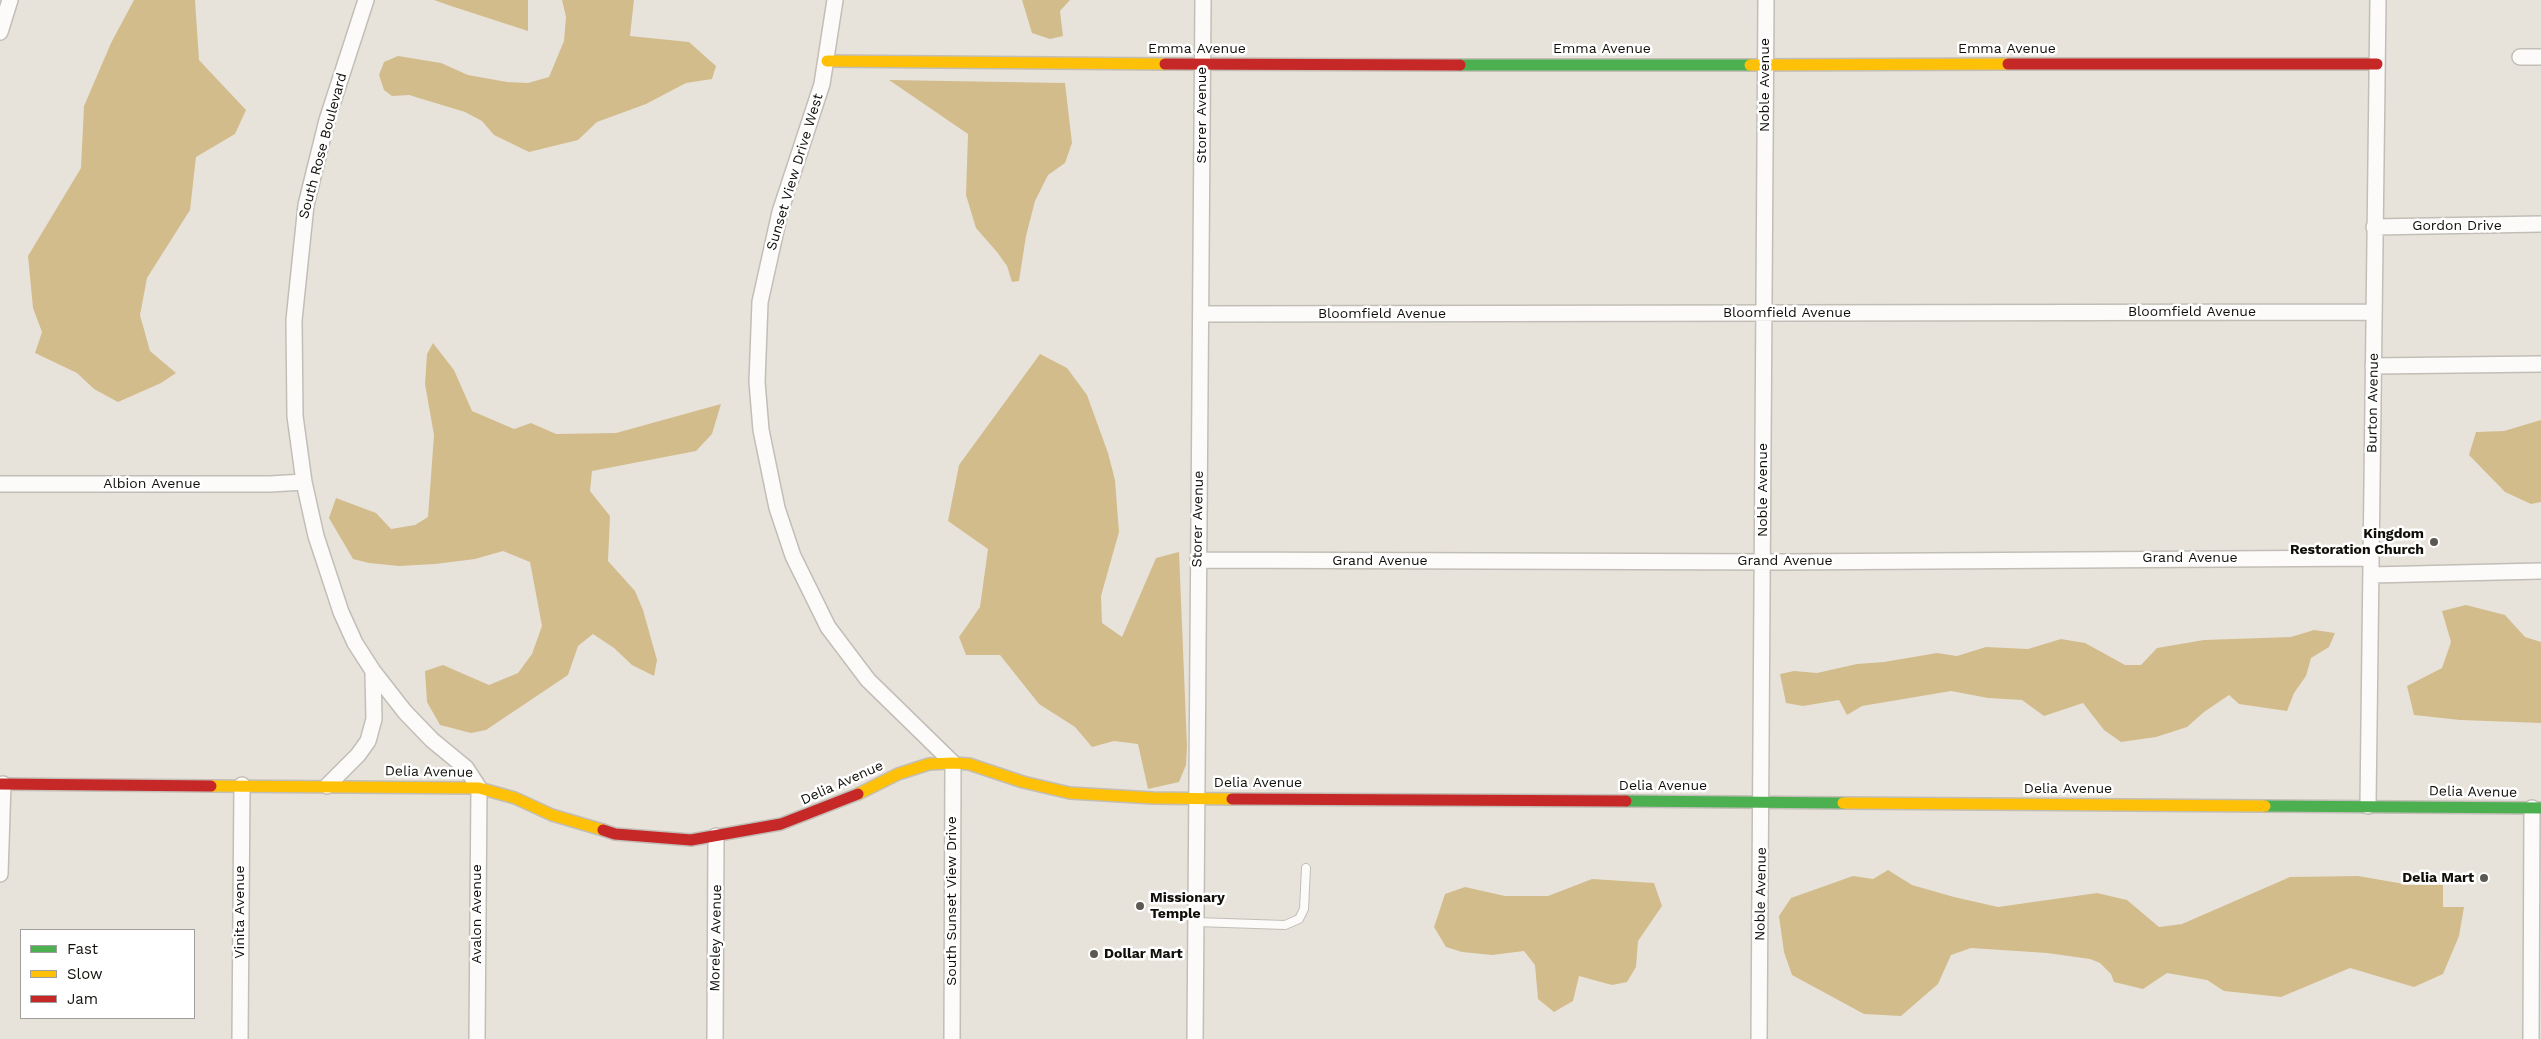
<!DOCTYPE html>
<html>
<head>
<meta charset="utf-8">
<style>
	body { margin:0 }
	#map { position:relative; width:2541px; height:1039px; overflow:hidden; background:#e8e3da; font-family:"Work Sans",sans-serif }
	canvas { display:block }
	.legend { position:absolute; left:20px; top:929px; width:175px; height:90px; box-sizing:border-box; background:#fff; border:1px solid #a09f9d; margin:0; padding:6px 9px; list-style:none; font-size:15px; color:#110f09 }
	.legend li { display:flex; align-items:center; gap:10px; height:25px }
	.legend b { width:25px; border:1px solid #a09f9d }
</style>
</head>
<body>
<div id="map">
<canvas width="2541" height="1039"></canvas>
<ul class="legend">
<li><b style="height:6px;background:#4caf50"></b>Fast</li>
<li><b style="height:6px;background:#ffc107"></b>Slow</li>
<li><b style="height:6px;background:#c62828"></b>Jam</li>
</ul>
</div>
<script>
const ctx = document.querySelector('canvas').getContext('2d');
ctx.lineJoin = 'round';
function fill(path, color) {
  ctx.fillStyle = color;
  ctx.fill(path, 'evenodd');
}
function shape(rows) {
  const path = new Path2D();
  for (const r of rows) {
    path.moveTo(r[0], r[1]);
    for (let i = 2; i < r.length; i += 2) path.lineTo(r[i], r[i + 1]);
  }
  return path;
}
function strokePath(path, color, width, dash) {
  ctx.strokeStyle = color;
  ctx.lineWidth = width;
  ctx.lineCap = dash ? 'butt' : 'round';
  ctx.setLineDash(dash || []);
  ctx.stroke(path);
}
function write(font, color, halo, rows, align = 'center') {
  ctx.font = font + ' "Work Sans",sans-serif';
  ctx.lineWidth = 5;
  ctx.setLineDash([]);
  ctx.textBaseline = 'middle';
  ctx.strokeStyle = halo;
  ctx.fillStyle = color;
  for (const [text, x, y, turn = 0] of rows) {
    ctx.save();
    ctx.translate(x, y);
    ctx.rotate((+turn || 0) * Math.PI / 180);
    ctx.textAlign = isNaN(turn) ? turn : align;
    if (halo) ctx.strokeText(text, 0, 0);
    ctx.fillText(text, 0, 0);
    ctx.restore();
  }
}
const forest = shape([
	[134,0,195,0,199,60,246,110,235,134,196,157,190,210,147,278,140,315,150,351,176,373,161,383,118,402,94,389,77,373,35,353,42,332,33,308,28,256,81,168,84,106,111,43],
	[434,0,528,0,528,31,451,6],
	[562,0,634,0,630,36,689,42,716,66,712,79,686,83,646,104,597,122,578,140,529,152,494,135,482,121,465,112,409,95,392,96,384,90,379,75,384,62,398,56,441,63,468,75,507,82,528,83,549,77,564,41,566,17],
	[1022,0,1070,0,1060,11,1063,36,1050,39,1032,33],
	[889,80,1065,83,1072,143,1065,163,1048,175,1035,201,1026,236,1019,281,1012,282,1007,266,997,252,976,228,966,195,968,134],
	[433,343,454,370,472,411,514,429,531,423,556,434,616,433,721,404,712,434,696,451,592,471,590,491,610,516,608,561,635,591,643,610,657,660,654,676,632,665,614,648,593,634,578,646,568,675,486,730,471,733,440,725,427,702,425,671,443,665,489,685,518,673,532,654,542,626,530,562,503,551,475,559,435,564,399,566,369,563,353,559,329,518,336,498,376,513,391,529,415,525,428,517,434,435,425,384,427,354],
	[1040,354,1067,368,1087,395,1108,453,1115,480,1119,532,1101,596,1102,623,1122,637,1156,558,1179,552,1187,746,1186,765,1179,782,1148,789,1138,744,1114,741,1092,747,1075,727,1039,704,1000,655,966,655,959,637,980,607,988,549,948,521,959,465],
	[2541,420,2541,502,2531,504,2505,492,2469,455,2476,432,2504,431],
	[2466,605,2505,615,2525,637,2541,642,2541,723,2460,720,2414,715,2407,686,2442,668,2451,642,2442,611],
	[2314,630,2335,633,2329,647,2311,658,2306,676,2294,693,2287,711,2239,704,2229,695,2204,712,2187,727,2156,737,2121,742,2104,730,2083,703,2044,716,2022,700,1988,698,1951,691,1862,706,1847,715,1839,700,1803,706,1786,703,1780,674,1794,671,1817,673,1857,664,1884,662,1937,653,1957,656,1986,647,2028,649,2061,639,2085,643,2125,665,2141,665,2157,648,2204,640,2291,637],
	[1888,870,1912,885,1954,897,1998,907,2097,893,2127,900,2159,927,2182,924,2290,877,2358,876,2410,885,2443,885,2443,907,2464,907,2459,936,2443,974,2414,987,2350,968,2281,997,2224,991,2207,980,2167,973,2143,989,2114,982,2111,974,2100,963,2090,959,2047,953,1971,948,1951,955,1938,984,1901,1016,1864,1014,1792,975,1784,952,1779,916,1791,898,1853,876,1873,879],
	[1592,879,1654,883,1662,906,1638,941,1636,967,1627,982,1612,985,1579,976,1573,1001,1554,1012,1538,999,1535,965,1524,951,1492,955,1462,952,1446,947,1434,927,1445,894,1465,887,1505,896,1548,896]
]);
const lane = shape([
	[1196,922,1285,925,1299,919,1304,909,1306,868]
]);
const street = shape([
	[366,0,327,120,306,205,294,320,295,416,304,482,316,536,341,612,355,643,373,671,405,712,432,740,466,768,479,788,477,1039],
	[835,0,822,84,780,212,760,302,757,382,761,430,777,508,793,556,828,627,868,680,953,763,952,1039],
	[0,32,10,0],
	[2520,57,2541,57],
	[2374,227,2541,224],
	[1201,314,2374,312],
	[2373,366,2541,364],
	[0,484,270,484,304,482],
	[1198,560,1783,562,2371,558],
	[2371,575,2541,571],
	[327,786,358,755,368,741,374,719,373,673],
	[2368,806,2378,0],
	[0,874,3,784],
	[240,1039,242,785],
	[715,1039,716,836],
	[1195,1039,1203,0],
	[1759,1039,1766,0],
	[2531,1039,2532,808]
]);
const fast = shape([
	[1460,65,1750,65],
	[1626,801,1843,803],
	[2265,806,2541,808]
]);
const slow = shape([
	[827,61,1165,64],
	[1750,65,2008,64],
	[211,786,479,788,515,798,552,815,603,830],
	[858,794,898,774,929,764,953,763,969,764,1023,782,1070,793,1153,798,1232,799],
	[1843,803,2265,806]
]);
const jam = shape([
	[1165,64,1460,65],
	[2008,64,2377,64],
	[0,784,211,786],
	[1232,799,1626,801],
	[603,830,615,834,691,840,781,824,858,794]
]);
const markers = [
	[2434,542,5,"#5c5952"],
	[2484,878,5,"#5c5952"],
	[1140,906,5,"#5c5952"],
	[1094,954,5,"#5c5952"]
];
const streetNames = [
	["Emma Avenue",1197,49],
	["Emma Avenue",1602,49],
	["Emma Avenue",2007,49],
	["Noble Avenue",1765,85,-90],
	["Storer Avenue",1202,115,-90],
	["South Rose Boulevard",323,146,-75],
	["Sunset View Drive West",795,172,-73],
	["Gordon Drive",2457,226],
	["Bloomfield Avenue",2192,312],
	["Bloomfield Avenue",1787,313],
	["Bloomfield Avenue",1382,314],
	["Burton Avenue",2373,403,-89],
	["Albion Avenue",152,484],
	["Noble Avenue",1763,490,-90],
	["Storer Avenue",1198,519,-89],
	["Grand Avenue",2190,558],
	["Grand Avenue",1380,561],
	["Grand Avenue",1785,561],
	["Delia Avenue",429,772,1],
	["Delia Avenue",842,783,-24],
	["Delia Avenue",1258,783],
	["Delia Avenue",1663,786],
	["Delia Avenue",2068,789],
	["Delia Avenue",2473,792,1],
	["Noble Avenue",1761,894,-89],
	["South Sunset View Drive",952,901,-90],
	["Vinita Avenue",240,912,-90],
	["Avalon Avenue",477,914,-90],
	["Moreley Avenue",716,938,-89]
];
const poiNames = [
	["Kingdom",2424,534],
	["Restoration Church",2424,550],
	["Delia Mart",2474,878],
	["Missionary",1150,898,"left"],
	["Temple",1150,914,"left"],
	["Dollar Mart",1104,954,"left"]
];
fill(forest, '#d3bc8c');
strokePath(lane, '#c2beb7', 10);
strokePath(street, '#c2beb7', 18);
strokePath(fast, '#c2beb7', 14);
strokePath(slow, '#c2beb7', 14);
strokePath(jam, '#c2beb7', 14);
strokePath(lane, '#fcfbf9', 8);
strokePath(street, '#fcfbf9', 15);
strokePath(fast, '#4caf50', 11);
strokePath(slow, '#ffc107', 11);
strokePath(jam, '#c62828', 11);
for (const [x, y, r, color] of markers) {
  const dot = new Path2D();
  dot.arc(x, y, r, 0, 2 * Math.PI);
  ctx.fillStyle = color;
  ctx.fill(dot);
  strokePath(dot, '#fff', 2);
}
write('14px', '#110f09', '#fff', streetNames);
write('bold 14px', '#110f09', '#fff', poiNames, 'right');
</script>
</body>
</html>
